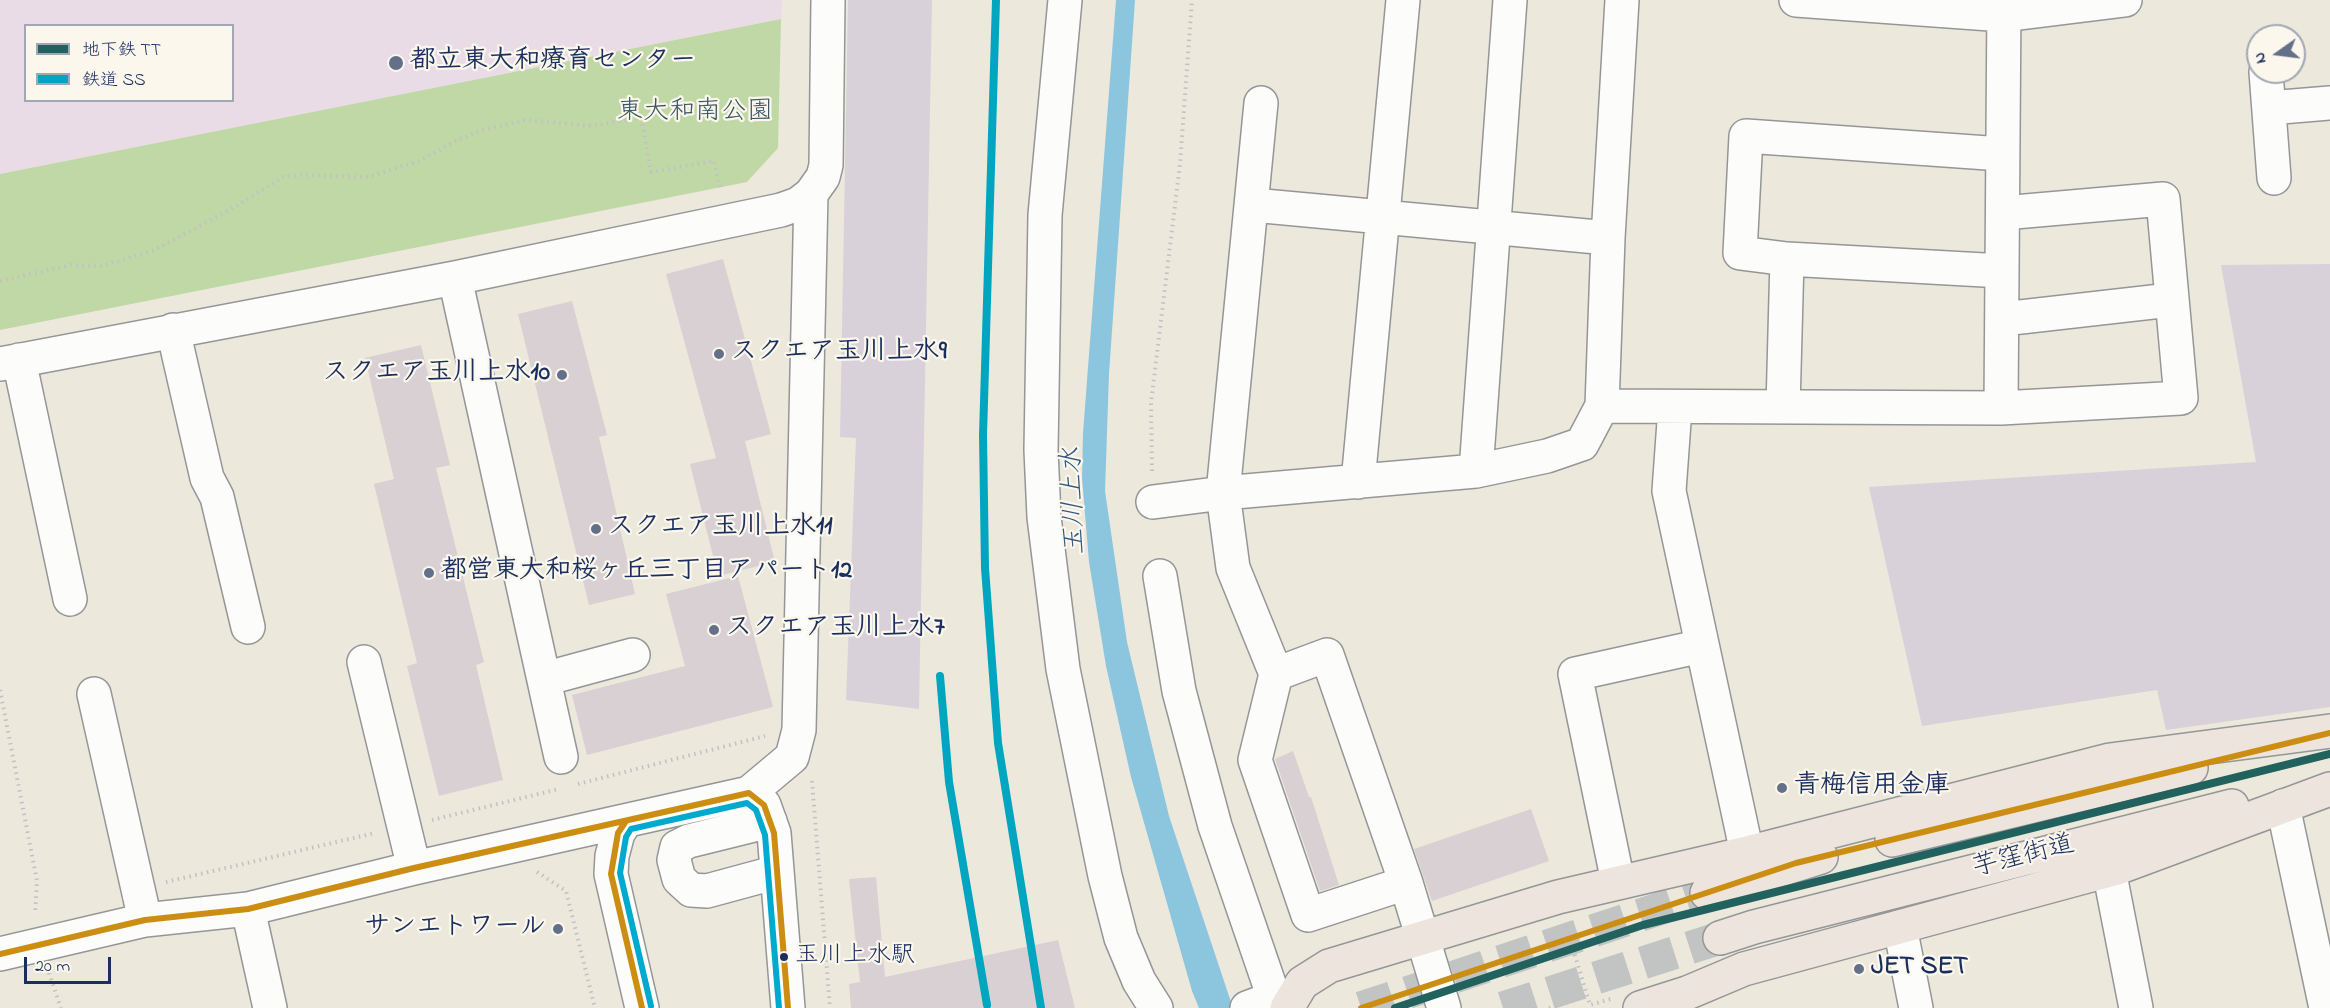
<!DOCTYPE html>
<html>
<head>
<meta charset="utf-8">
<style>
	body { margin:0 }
	#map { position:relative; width:2330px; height:1008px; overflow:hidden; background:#ece8dc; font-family:"Indie Flower","Klee One",sans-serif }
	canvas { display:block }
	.legend { position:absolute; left:24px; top:24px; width:210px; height:78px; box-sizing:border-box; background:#fbf7ec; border:2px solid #a1a7b3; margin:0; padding:8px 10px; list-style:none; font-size:18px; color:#1b2f5e }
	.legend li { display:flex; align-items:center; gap:12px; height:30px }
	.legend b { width:30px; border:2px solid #a1a7b3 }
	.north { position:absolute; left:2246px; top:24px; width:60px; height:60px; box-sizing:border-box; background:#fbf7ec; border:2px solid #a1a7b3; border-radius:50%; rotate:256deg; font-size:16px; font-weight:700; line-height:24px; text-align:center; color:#1b2f5e }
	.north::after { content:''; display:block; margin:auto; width:21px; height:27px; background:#64708a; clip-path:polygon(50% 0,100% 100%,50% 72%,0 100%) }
	.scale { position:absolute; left:24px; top:957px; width:87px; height:27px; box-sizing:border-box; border:3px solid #1b2f5e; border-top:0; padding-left:8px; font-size:18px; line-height:21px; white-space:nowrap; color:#1b2f5e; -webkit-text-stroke:4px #fbf7ec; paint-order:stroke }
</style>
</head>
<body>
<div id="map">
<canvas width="2330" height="1008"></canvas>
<ul class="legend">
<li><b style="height:8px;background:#22625e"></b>地下鉄 TT</li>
<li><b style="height:8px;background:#00a6bf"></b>鉄道 SS</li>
</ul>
<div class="north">N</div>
<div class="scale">20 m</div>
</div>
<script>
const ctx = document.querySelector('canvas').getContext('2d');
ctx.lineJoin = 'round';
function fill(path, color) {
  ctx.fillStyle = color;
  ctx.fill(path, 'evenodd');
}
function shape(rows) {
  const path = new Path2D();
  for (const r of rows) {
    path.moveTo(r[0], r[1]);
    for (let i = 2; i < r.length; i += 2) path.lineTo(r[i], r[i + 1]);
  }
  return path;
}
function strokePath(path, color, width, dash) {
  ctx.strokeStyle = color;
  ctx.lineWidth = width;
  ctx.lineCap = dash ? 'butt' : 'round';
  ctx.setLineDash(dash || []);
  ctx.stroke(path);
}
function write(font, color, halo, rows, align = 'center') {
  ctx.font = font + ' "Indie Flower","Klee One",sans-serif';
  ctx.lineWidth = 4.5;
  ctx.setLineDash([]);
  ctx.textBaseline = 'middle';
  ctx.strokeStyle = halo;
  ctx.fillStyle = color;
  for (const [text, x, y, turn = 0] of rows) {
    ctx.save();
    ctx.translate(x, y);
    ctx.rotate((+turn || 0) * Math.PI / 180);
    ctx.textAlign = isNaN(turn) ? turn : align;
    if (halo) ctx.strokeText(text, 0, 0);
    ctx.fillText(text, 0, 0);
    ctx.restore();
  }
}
const built = shape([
	[0,0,782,0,781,19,0,174],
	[26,26,232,26,232,100,26,100]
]);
const industrial = shape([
	[848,0,932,0,919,709,846,700,856,438,840,437],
	[2330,264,2330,707,2166,730,2157,690,1922,726,1869,487,2256,462,2221,265]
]);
const green = shape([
	[781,19,778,148,747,182,0,330,0,174]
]);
const water = shape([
	[1116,0,1135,0,1109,374,1105,491,1127,642,1169,816,1233,1008,1199,1008,1192,991,1131,777,1106,666,1089,562,1082,478,1083,433]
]);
const building = shape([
	[723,259,771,434,745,441,775,562,718,576,690,464,716,458,666,274],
	[572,301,607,435,599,437,635,594,589,605,518,314],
	[421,345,450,465,436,468,484,662,476,665,503,780,439,796,407,666,417,663,374,484,394,479,365,358],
	[738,576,773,707,587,755,572,695,685,666,666,594],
	[1293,751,1309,797,1311,797,1339,885,1320,891,1275,759],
	[1531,809,1549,861,1432,901,1414,849],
	[876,877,885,977,1058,940,1075,1008,851,1008,849,984,860,982,849,879]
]);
const majorTunnel = shape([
	[1361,1008,1707,893],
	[1503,1008,1720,938]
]);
const path = shape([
	[0,281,71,265,101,266,153,251,233,208,283,177,302,175,368,177,420,161,455,141,482,130,527,120,592,126,641,117,651,172,714,161,721,191],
	[1152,471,1151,403,1180,164,1192,0],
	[0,690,37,881,35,914],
	[812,781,830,1008],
	[578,784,765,736],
	[432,820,559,789],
	[537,872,566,891,595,1008],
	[166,882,375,833],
	[1566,926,1590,1005,1611,999],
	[49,973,61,1008],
	[1549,1008,1587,996]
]);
const minor = shape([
	[1065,0,1045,215,1041,450,1044,517,1063,669,1105,876,1121,938,1139,981,1156,1008],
	[1796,0,2004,15,2125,0],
	[2266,72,2274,178],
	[1261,103,1223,493,1233,568,1276,674,1327,655,1406,883,1444,1008],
	[2269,108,2330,103],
	[2002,154,1746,136,1740,253,1787,259,2002,271],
	[1253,205,1608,238],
	[455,278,561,757],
	[2003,319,2170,300],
	[173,330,207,478,217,497,248,627],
	[19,360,70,599],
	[0,364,455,278,781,210,798,204,811,194,823,177,826,165,828,0],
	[1602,406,2001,408,2181,398,2163,199,2003,213],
	[1783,407,1787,259],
	[1675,408,1669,491,1747,853],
	[2001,408,2004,0],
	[1476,471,1510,0],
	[1358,482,1403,0],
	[1153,502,1223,493,1476,471,1547,456,1582,444,1602,406,1608,238,1622,0],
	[1160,576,1179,691,1215,826,1274,998],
	[364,662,414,868],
	[1276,674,1255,760,1308,915,1406,883],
	[544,679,633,655],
	[94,694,145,920],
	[760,801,764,805,774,833,788,1008],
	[2283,806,2326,1008],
	[626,821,618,833,612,856,611,874,642,1008],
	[770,821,689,841,677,847,674,860,679,879,691,890,707,891,777,872],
	[2109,870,2136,1008],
	[1618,882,1575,674,1702,646],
	[248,909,270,1008],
	[1900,927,1916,1008],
	[0,954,145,920,248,909,414,868,749,793,792,757,799,730,811,194],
	[1247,1008,1274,998,1291,999]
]);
const major = shape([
	[1892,840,2191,768],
	[1707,893,1821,857],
	[1720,938,1754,927,2232,806],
	[1287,1008,1302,983,1329,966,1558,897,1747,853,2110,760,2330,731],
	[1640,1008,1687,993,1744,969,2117,868,2330,789]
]);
const bus1 = shape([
	[626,821,618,833,611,874,642,1008],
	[0,954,145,920,248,909,414,868,749,793,764,805,774,833,788,1008],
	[1361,1008,1796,863,2330,733]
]);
const bus2 = shape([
	[651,1006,620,873,626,837,631,829,747,803,756,810,765,835,779,1008]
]);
const rail1 = shape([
	[996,0,983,435,985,568,998,743,1041,1008],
	[940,676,949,782,987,1005]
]);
const metro1 = shape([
	[1395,1008,1643,925,2330,754]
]);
const markers = [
	[396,63,8,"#64708a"],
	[719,354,6,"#64708a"],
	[562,375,6,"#64708a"],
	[596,529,6,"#64708a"],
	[429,573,6,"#64708a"],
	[714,630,6,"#64708a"],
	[1782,788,6,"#64708a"],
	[558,929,6,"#64708a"],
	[784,957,5,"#1b2f5e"],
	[1859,969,6,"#64708a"]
];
const busNames = [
	["玉川上水駅",795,957]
];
const poiNames = [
	["都立東大和療育センター",410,63],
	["スクエア玉川上水9",731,354],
	["スクエア玉川上水10",550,375,"right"],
	["スクエア玉川上水11",608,529],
	["都営東大和桜ヶ丘三丁目アパート12",441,573],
	["スクエア玉川上水7",726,630],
	["青梅信用金庫",1794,788],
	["サンエトワール",546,929,"right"],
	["JET SET",1871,969]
];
const parkNames = [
	["東大和南公園",695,114]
];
const streetNames = [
	["芋窪街道",2024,858,-14]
];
const waterNames = [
	["玉川上水",1076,501,-92]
];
fill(built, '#eadce6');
fill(industrial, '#d9d1d9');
fill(green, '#c0d8a5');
fill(water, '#8cc6de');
fill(building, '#d8d0d2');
strokePath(majorTunnel, '#c2c3c3', 33, [33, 16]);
strokePath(minor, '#949697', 36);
strokePath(major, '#949697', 36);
strokePath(path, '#c0c1c3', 4, [1.5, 4.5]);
strokePath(minor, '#fcfcfa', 33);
strokePath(major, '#ede5dd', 33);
strokePath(bus1, '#cb8e13', 6);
strokePath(bus2, '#00a9ce', 6);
strokePath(rail1, '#00a6bf', 8);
strokePath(metro1, '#22625e', 8);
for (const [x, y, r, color] of markers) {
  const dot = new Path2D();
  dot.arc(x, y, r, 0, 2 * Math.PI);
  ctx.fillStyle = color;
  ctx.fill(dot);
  strokePath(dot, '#fbf7ec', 2);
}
write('24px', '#1b2f5e', '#fbf7ec', busNames, 'left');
write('bold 26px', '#1b2f5e', '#fbf7ec', poiNames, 'left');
write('26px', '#3b5664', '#fbf7ec', parkNames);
write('26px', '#1b2f5e', '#fbf7ec', streetNames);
write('italic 27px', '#315885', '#fbf7ec', waterNames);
</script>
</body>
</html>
